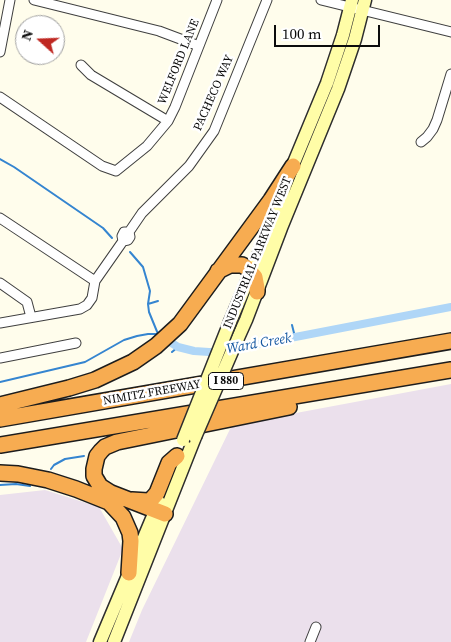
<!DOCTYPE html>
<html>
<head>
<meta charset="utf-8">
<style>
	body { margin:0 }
	#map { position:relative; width:451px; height:642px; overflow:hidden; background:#fffdec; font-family:"Source Serif 4",serif }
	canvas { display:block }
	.north { position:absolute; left:15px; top:15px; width:50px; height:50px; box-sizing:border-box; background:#fff; border:1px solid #9e9e9e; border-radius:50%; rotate:290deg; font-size:14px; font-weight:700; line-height:20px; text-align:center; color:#0c0c0c }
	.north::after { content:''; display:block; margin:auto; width:18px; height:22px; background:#bf2822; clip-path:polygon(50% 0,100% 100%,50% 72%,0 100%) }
	.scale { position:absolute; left:274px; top:25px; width:106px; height:22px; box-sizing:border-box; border:2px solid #0c0c0c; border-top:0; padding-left:6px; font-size:15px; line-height:18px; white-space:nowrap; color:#0c0c0c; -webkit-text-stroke:4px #fff; paint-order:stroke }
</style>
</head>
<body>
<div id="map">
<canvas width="451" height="642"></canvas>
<div class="north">N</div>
<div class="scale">100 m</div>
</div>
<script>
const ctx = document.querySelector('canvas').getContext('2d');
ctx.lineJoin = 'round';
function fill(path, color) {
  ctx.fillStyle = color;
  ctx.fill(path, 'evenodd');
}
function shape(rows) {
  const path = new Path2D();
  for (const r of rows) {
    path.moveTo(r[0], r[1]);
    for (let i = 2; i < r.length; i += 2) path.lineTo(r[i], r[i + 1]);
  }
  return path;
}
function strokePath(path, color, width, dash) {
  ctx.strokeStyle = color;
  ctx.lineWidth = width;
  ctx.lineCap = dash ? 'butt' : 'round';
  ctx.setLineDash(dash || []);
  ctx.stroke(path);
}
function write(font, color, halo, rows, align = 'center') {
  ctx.font = font + ' "Source Serif 4",serif';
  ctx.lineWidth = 5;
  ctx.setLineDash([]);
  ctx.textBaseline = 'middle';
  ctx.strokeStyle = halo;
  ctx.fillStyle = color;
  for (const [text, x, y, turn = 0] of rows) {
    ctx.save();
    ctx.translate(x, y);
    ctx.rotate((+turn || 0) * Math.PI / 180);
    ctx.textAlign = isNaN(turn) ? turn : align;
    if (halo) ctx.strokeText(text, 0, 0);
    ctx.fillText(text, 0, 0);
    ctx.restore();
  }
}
const industrial = shape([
	[451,384,451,642,129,642,142,610,232,425],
	[45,490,99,507,123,549,86,642,0,642,0,495]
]);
const stream = shape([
	[0,159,14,167,103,228,112,238],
	[148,304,158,301],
	[292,325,295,337],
	[172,352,178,347],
	[0,382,85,362,124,340,137,336,148,334,158,334,149,312,148,304,150,291,143,267,130,252],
	[51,469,54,465,65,459,84,456],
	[0,485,16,484,30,486]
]);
const canal = shape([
	[162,337,178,347,194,351,209,352,220,352],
	[231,350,259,344,451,307]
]);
const minor = shape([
	[34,0,159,31,199,46],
	[321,0,451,32],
	[0,52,10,0],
	[81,65,91,75,168,121],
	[0,97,102,166,116,171,147,146,168,121,175,107,217,0],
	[421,142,427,137,433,129,437,120,451,74],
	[0,218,95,281],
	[123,241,128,240,130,237,129,232,142,213,189,166,214,131,267,0],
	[0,283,27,302,31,317],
	[0,323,80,309,87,305,92,298,95,281,123,241,122,236,124,232,129,232],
	[0,358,76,343],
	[310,642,316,627]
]);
const secondary = shape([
	[230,322,272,223,288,177,327,83,343,35,352,0],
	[233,349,246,320,281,228,338,89,355,39,365,0],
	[100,642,159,502],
	[114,642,195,437]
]);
const motorway = shape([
	[218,271,230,265,242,265,247,268,255,277,257,288,257,292],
	[0,405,69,388,95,380,133,362,156,346,180,324,271,200,293,166],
	[0,419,451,341],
	[0,445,451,370],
	[0,473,18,474,48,480,76,489,116,505],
	[132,500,148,501,151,500,157,493,169,463,177,456],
	[108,501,123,517,130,533,131,541,129,573],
	[165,514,111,493,100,486,94,476,94,469,97,456,101,451,105,447,117,442,289,407]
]);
const secondaryBridge = shape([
	[195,437,233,349],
	[183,440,230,322]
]);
const shields = [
	[226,381,35]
];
const shieldNames = [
	["I 880",226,381]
];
const streetNames = [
	["WELFORD LANE",179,62,-68],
	["PACHECO WAY",214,93,-66],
	["INDUSTRIAL PARKWAY WEST",258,253,-68],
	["NIMITZ FREEWAY",152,393,-10]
];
const waterNames = [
	["Ward Creek",259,344,-10]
];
fill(industrial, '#ebe0ec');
strokePath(stream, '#3585d0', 2);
strokePath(canal, '#afd6f7', 8);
strokePath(minor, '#3f3f3f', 11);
strokePath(secondary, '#2e2e2e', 15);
strokePath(motorway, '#1d1d1d', 18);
strokePath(minor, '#fff', 9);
strokePath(secondary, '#fffda7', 12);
strokePath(motorway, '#f7ac51', 15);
strokePath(secondaryBridge, '#2e2e2e', 15, []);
strokePath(secondaryBridge, '#fffda7', 12);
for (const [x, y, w] of shields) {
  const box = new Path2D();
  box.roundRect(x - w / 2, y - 8.5, w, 17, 4);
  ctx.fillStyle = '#fff';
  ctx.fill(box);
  strokePath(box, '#0c0c0c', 1);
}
write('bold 11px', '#0c0c0c', null, shieldNames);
write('12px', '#0c0c0c', '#fff', streetNames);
write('italic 14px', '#1356a0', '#fff', waterNames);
</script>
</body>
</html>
